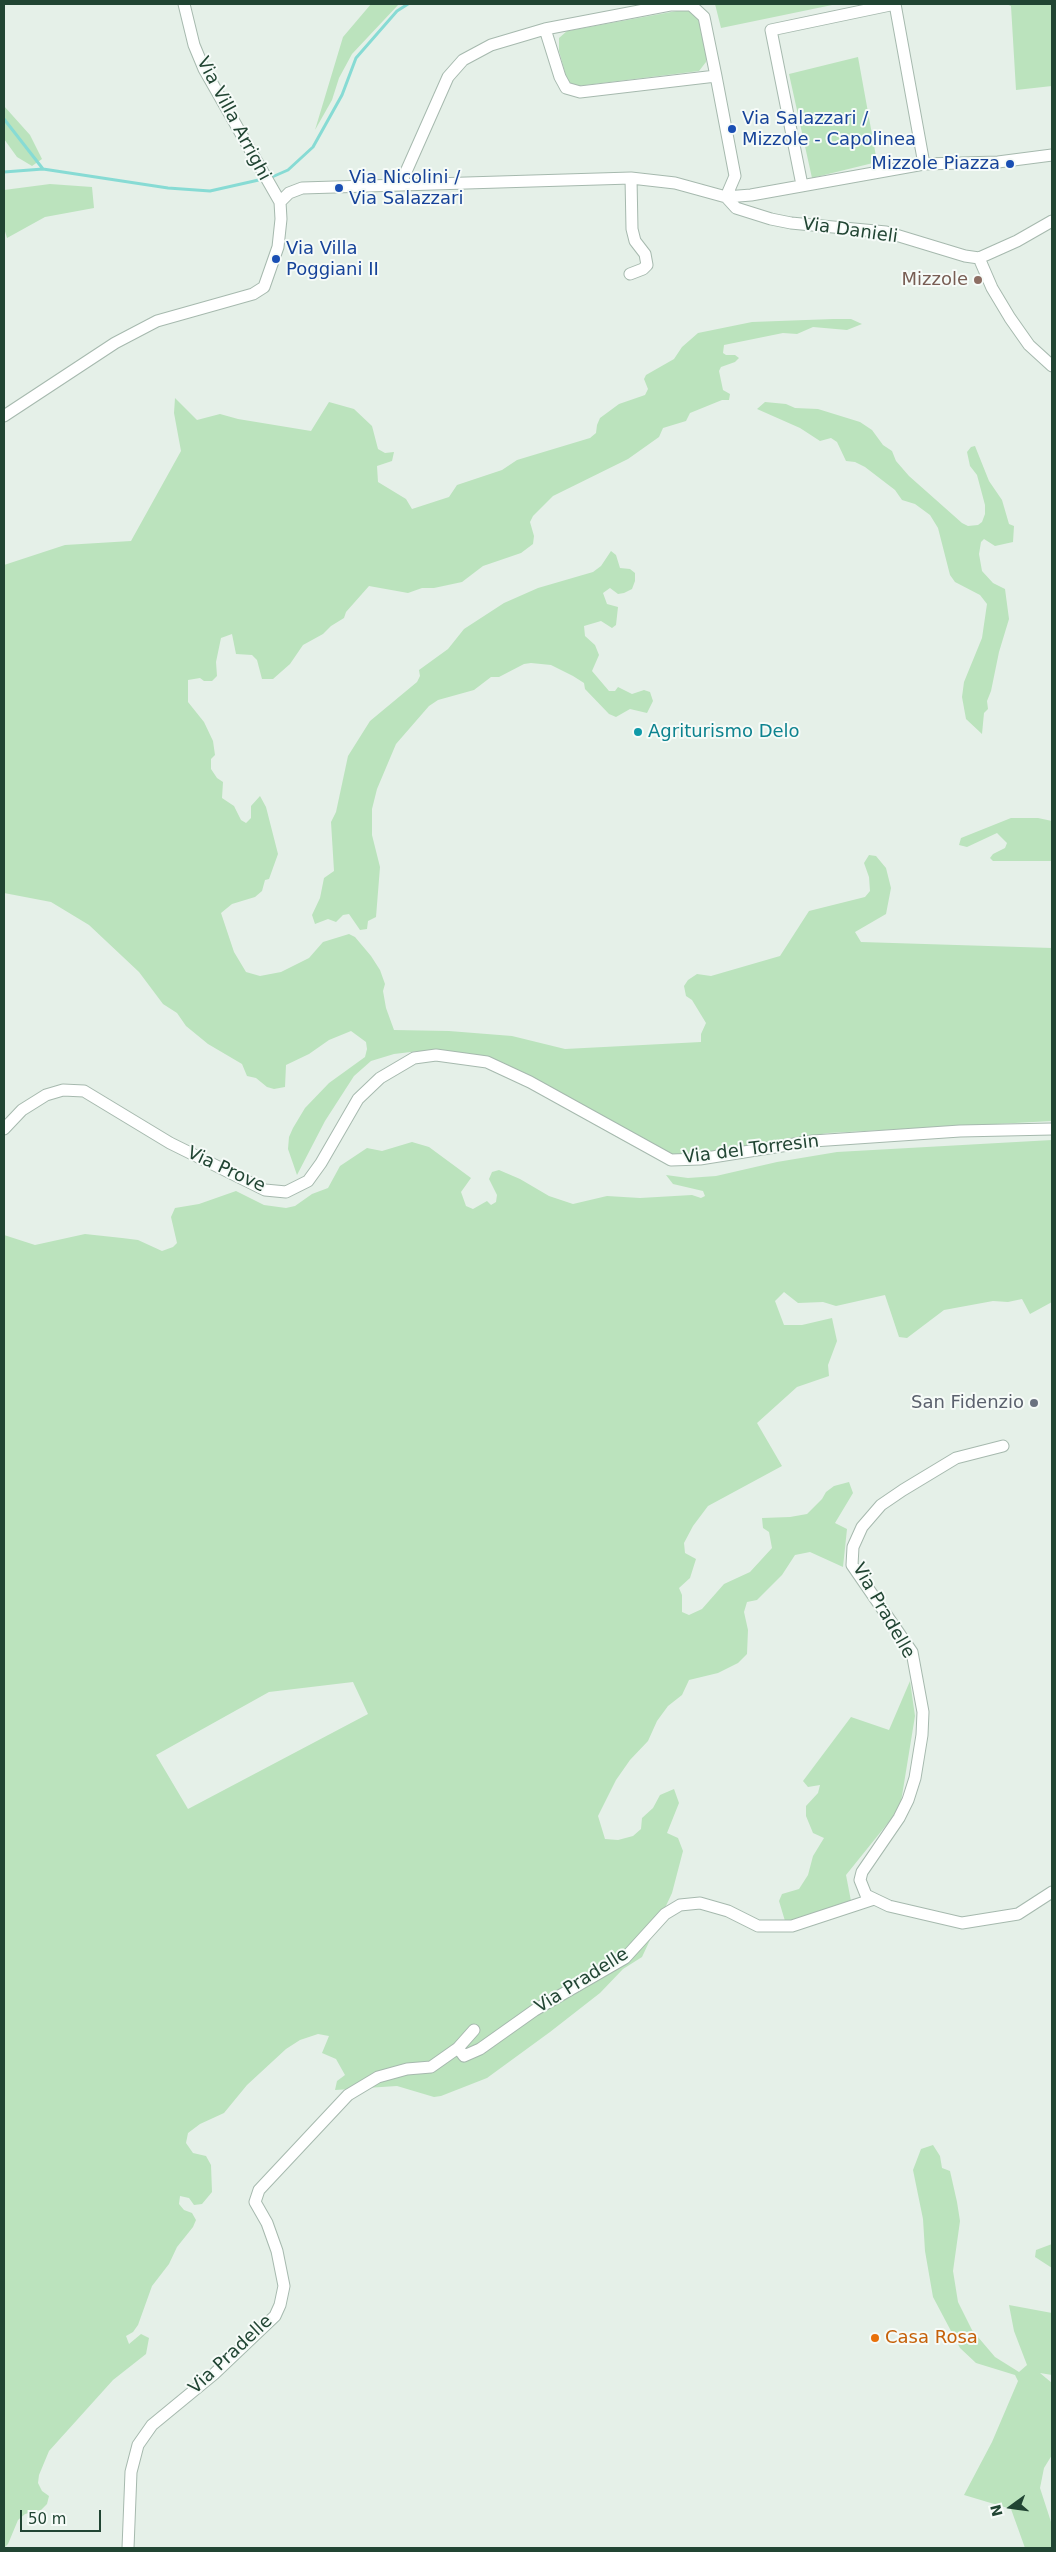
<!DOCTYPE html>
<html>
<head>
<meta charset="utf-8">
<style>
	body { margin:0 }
	#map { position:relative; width:1056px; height:2552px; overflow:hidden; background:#e5f0e8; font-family:"DejaVu Sans",sans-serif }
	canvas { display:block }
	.frame { position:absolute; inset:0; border:5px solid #214533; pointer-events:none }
	.north { position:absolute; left:986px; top:2482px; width:50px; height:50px; -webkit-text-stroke:4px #f6fbf8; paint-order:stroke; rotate:256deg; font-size:14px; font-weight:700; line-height:20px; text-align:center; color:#214533 }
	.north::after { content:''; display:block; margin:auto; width:18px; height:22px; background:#214533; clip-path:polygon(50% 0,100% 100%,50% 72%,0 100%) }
	.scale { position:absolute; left:20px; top:2510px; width:81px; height:22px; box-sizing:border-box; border:2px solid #214533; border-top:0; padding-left:6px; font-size:15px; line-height:18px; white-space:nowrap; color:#214533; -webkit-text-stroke:4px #f6fbf8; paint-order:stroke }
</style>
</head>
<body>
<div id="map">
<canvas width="1056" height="2552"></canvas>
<div class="frame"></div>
<div class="north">N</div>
<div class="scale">50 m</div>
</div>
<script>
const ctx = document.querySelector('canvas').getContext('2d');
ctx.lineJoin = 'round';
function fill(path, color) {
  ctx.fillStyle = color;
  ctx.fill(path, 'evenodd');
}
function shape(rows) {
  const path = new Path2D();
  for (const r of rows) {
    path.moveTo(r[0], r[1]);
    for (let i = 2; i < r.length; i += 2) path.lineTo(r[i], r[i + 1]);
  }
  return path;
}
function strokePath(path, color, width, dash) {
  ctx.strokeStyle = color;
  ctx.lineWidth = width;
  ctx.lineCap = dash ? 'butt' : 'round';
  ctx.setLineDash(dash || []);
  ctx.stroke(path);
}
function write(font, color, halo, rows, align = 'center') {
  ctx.font = font + ' "DejaVu Sans",sans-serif';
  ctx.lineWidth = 4;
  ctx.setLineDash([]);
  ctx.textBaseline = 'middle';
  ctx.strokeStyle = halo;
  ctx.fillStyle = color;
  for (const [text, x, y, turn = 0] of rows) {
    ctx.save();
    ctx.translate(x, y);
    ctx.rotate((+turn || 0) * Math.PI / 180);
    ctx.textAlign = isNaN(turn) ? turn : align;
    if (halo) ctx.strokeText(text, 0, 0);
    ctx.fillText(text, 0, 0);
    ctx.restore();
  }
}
const green = shape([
	[371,4,399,4,352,54,339,78,332,100,315,130,343,37],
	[715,4,837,4,721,28],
	[1006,4,1052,4,1052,86,1016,90,1011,6],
	[682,10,692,11,698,18,706,55,706,62,699,71,578,86,570,84,566,76,559,51,559,38,567,31],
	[858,57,877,162,812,178,789,74],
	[4,106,30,135,42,159,32,166,17,157,4,139],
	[50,184,92,187,94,208,45,217,7,238,4,228,4,190],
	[833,319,851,319,862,324,847,330,813,327,797,334,783,333,724,345,723,353,726,355,735,355,739,358,735,362,721,367,719,371,723,390,730,394,729,400,722,400,690,413,686,421,663,428,659,437,628,459,553,496,533,516,530,522,534,536,533,544,521,553,483,566,462,582,434,588,422,588,408,593,369,586,346,612,344,618,331,626,323,634,303,645,290,664,273,679,262,679,257,660,252,655,236,654,232,634,221,638,216,662,217,676,212,681,204,681,200,678,188,680,188,702,204,722,213,741,215,755,211,759,211,769,217,778,223,782,222,798,234,806,241,820,246,823,251,818,251,806,260,796,266,807,278,854,269,879,265,880,262,891,255,897,232,904,221,913,234,952,246,972,260,976,281,972,309,958,323,942,349,934,355,937,371,956,380,970,385,984,383,991,386,1008,394,1030,449,1031,512,1036,565,1049,701,1042,701,1034,706,1023,692,1000,686,996,684,986,688,980,697,974,711,976,780,956,809,911,865,897,870,891,869,877,864,863,869,855,876,856,886,868,891,888,886,914,855,932,861,942,1052,948,1052,1121,828,1133,767,1143,706,1157,663,1157,631,1145,494,1068,438,1053,419,1051,394,1054,371,1061,354,1076,325,1121,297,1175,288,1149,289,1137,293,1128,305,1108,329,1083,365,1057,367,1049,366,1042,351,1031,329,1040,309,1054,286,1065,285,1087,274,1089,267,1087,256,1078,247,1076,242,1064,208,1044,186,1026,177,1013,163,1004,139,972,89,925,51,902,4,893,4,565,65,545,131,541,181,451,174,413,175,398,197,420,220,414,238,419,311,431,329,402,354,409,372,426,378,449,385,453,394,452,392,461,377,466,378,482,406,499,412,509,449,497,457,485,502,470,517,460,590,438,596,433,597,425,600,418,619,404,645,395,648,389,644,379,646,375,674,359,682,347,698,333,752,322],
	[765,402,786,404,795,408,818,409,860,422,872,430,883,445,892,451,896,461,909,476,962,523,968,526,978,525,982,522,985,514,985,505,977,475,970,466,967,452,971,447,975,446,989,481,1002,500,1009,524,1014,526,1013,542,995,546,984,539,981,542,979,554,982,571,993,583,1005,589,1009,619,999,652,991,691,987,701,988,709,984,713,982,734,966,719,962,697,964,682,982,638,987,604,980,595,955,582,950,575,938,528,930,515,915,504,902,500,895,490,865,467,855,462,846,461,837,442,831,438,820,441,800,428,757,409],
	[611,551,616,555,620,568,630,569,635,573,635,581,632,589,624,593,618,594,610,588,603,593,607,604,618,607,616,625,612,628,601,621,584,626,585,636,595,645,599,655,592,671,609,691,615,691,618,687,632,694,644,690,650,692,653,701,647,713,630,709,616,717,609,714,585,689,584,683,573,676,551,665,531,663,524,664,499,677,491,677,474,690,438,700,429,706,396,744,377,789,372,809,372,835,380,867,376,917,368,921,367,929,360,930,349,914,343,915,336,922,328,919,315,924,312,915,320,898,324,878,334,871,331,822,336,812,348,756,370,721,417,682,420,676,419,670,448,649,464,629,504,603,538,588,593,572,601,566],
	[1011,818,1038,818,1052,821,1052,861,993,861,990,858,993,854,1005,848,1007,843,997,833,967,847,959,845,961,838],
	[1052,1140,1052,1302,1030,1314,1022,1299,1008,1302,993,1301,944,1310,907,1338,899,1337,885,1295,836,1306,823,1302,798,1303,784,1292,775,1301,784,1325,802,1325,832,1318,837,1341,828,1365,829,1376,797,1387,757,1423,782,1466,708,1506,693,1526,684,1543,685,1553,696,1559,690,1578,679,1588,682,1595,682,1612,689,1615,702,1609,724,1584,750,1572,772,1548,769,1532,763,1528,762,1518,790,1517,807,1514,822,1499,826,1492,834,1486,849,1482,853,1493,835,1523,847,1529,843,1567,810,1552,795,1555,782,1575,757,1600,747,1602,744,1612,748,1630,747,1654,738,1663,718,1673,689,1680,682,1695,668,1706,657,1721,648,1741,630,1760,616,1780,598,1816,605,1839,618,1840,633,1836,641,1829,642,1818,653,1808,660,1795,674,1789,679,1803,667,1833,678,1838,683,1851,672,1893,642,1957,623,1969,600,1993,550,2032,487,2078,441,2096,434,2097,397,2086,335,2090,337,2081,345,2075,336,2059,322,2053,329,2036,318,2034,300,2040,286,2049,247,2085,224,2113,200,2124,188,2133,186,2143,193,2153,206,2156,211,2165,212,2192,202,2204,194,2205,189,2198,180,2196,179,2204,184,2210,192,2213,196,2220,193,2227,177,2247,169,2264,152,2286,138,2325,133,2332,126,2336,129,2344,141,2334,149,2338,146,2354,113,2380,49,2451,39,2475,38,2483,42,2491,49,2496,47,2504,41,2510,25,2514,18,2520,8,2544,4,2548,4,1235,35,1245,85,1234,122,1238,138,1240,162,1251,173,1247,177,1243,171,1217,175,1208,199,1204,236,1191,264,1205,286,1208,295,1206,312,1194,328,1188,340,1166,367,1148,382,1151,412,1142,429,1147,471,1178,461,1192,466,1206,473,1209,487,1201,491,1205,496,1202,497,1195,489,1179,492,1172,499,1170,520,1179,549,1196,573,1204,607,1196,640,1198,692,1195,701,1198,705,1196,703,1191,673,1184,666,1175,688,1178,716,1176,777,1162,837,1152],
	[353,1682,368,1714,188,1809,156,1755,269,1692],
	[910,1681,915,1716,900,1808,846,1875,851,1901,815,1918,785,1921,779,1901,782,1894,799,1889,808,1875,813,1856,824,1838,813,1833,806,1816,806,1806,818,1793,820,1785,808,1787,803,1781,851,1717,889,1730],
	[933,2145,940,2156,942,2168,950,2171,957,2202,960,2221,953,2271,958,2302,972,2330,995,2357,1019,2372,1027,2365,1014,2331,1009,2305,1052,2313,1052,2375,1040,2373,1052,2383,1052,2455,1044,2468,1040,2488,1052,2525,1052,2548,1025,2548,1011,2509,964,2495,992,2442,1018,2381,1015,2375,976,2363,960,2348,933,2297,925,2251,923,2219,913,2170,921,2149],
	[1052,2244,1052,2268,1035,2257,1036,2250]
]);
const stream = shape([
	[4,119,43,169],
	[4,172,43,169,168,188,210,191,272,177,288,170,313,147,342,95,356,58,397,11,408,4]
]);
const minor = shape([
	[184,4,194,45,204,69,280,202],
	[545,29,560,77,566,88,580,92,716,76],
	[401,183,448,77,463,60,491,45,545,29,670,5,691,5,704,17,716,76,735,176,726,197],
	[802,185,771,30,895,4,924,164],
	[726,197,736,208,771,219,791,223,886,232,965,256,979,258,1017,241,1052,221],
	[280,202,289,193,302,188,631,178,675,183,726,197,751,195,924,164,998,162,1052,155],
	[979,258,992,288,1010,318,1029,345,1052,366],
	[630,274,643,269,647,265,645,254,635,241,632,229,631,178],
	[4,416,115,343,157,321,253,294,264,287,278,247,281,219,280,202],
	[4,1129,22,1110,46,1095,63,1090,84,1091,170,1143,265,1190,286,1192,308,1181,321,1163,358,1099,380,1078,414,1058,436,1055,487,1062,530,1082,671,1160,700,1159,813,1141,960,1131,1052,1129],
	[1003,1446,956,1458,903,1490,881,1505,862,1527,853,1547,852,1565,912,1652,923,1712,922,1735,915,1778,908,1800,899,1818,862,1872,860,1880,866,1895,889,1906,962,1923,1018,1914,1052,1892],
	[474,2030,458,2048,464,2056,480,2049,535,2010,625,1958,665,1914,680,1905,700,1903,728,1911,758,1926,792,1926,874,1899],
	[128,2548,131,2472,138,2445,152,2425,214,2374,275,2316,280,2305,284,2286,277,2251,267,2223,255,2202,259,2190,348,2095,378,2077,407,2069,431,2067,458,2048]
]);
const markers = [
	[732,129,5,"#1a4fb4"],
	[1010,164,5,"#1a4fb4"],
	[339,188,5,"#1a4fb4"],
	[276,259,5,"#1a4fb4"],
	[978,280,5,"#8d6e63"],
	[638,732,5,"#0f9aa8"],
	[1034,1403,5,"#6b7280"],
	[875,2338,5,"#e8710a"]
];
const streetNames = [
	["Via Villa Arrighi",233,119,62],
	["Via Danieli",850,231,8],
	["Via del Torresin",751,1150,-7],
	["Via Prove",226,1170,25],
	["Via Pradelle",883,1611,60],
	["Via Pradelle",582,1981,-32],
	["Via Pradelle",231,2355,-43]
];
const transitNames = [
	["Via Salazzari /",742,119],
	["Mizzole - Capolinea",742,140],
	["Mizzole Piazza",1000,164,"right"],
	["Via Nicolini /",349,178],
	["Via Salazzari",349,199],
	["Via Villa",286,249],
	["Poggiani II",286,270]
];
const educationNames = [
	["Mizzole",968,280]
];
const cultureNames = [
	["Agriturismo Delo",648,732]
];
const worshipNames = [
	["San Fidenzio",1024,1403]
];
const foodNames = [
	["Casa Rosa",885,2338]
];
fill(green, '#bbe3bd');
strokePath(stream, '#87dbd4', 3);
strokePath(minor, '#a6b9ae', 13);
strokePath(minor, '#fff', 11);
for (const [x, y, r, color] of markers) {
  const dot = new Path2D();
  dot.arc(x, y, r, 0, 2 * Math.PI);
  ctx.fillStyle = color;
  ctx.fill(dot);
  strokePath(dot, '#f6fbf8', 2);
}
write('18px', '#214533', '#f6fbf8', streetNames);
write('18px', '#164399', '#f6fbf8', transitNames, 'left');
write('18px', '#785e54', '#f6fbf8', educationNames, 'right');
write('18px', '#0d838f', '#f6fbf8', cultureNames, 'left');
write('18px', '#5b616d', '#f6fbf8', worshipNames, 'right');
write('18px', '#c56008', '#f6fbf8', foodNames, 'left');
</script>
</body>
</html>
